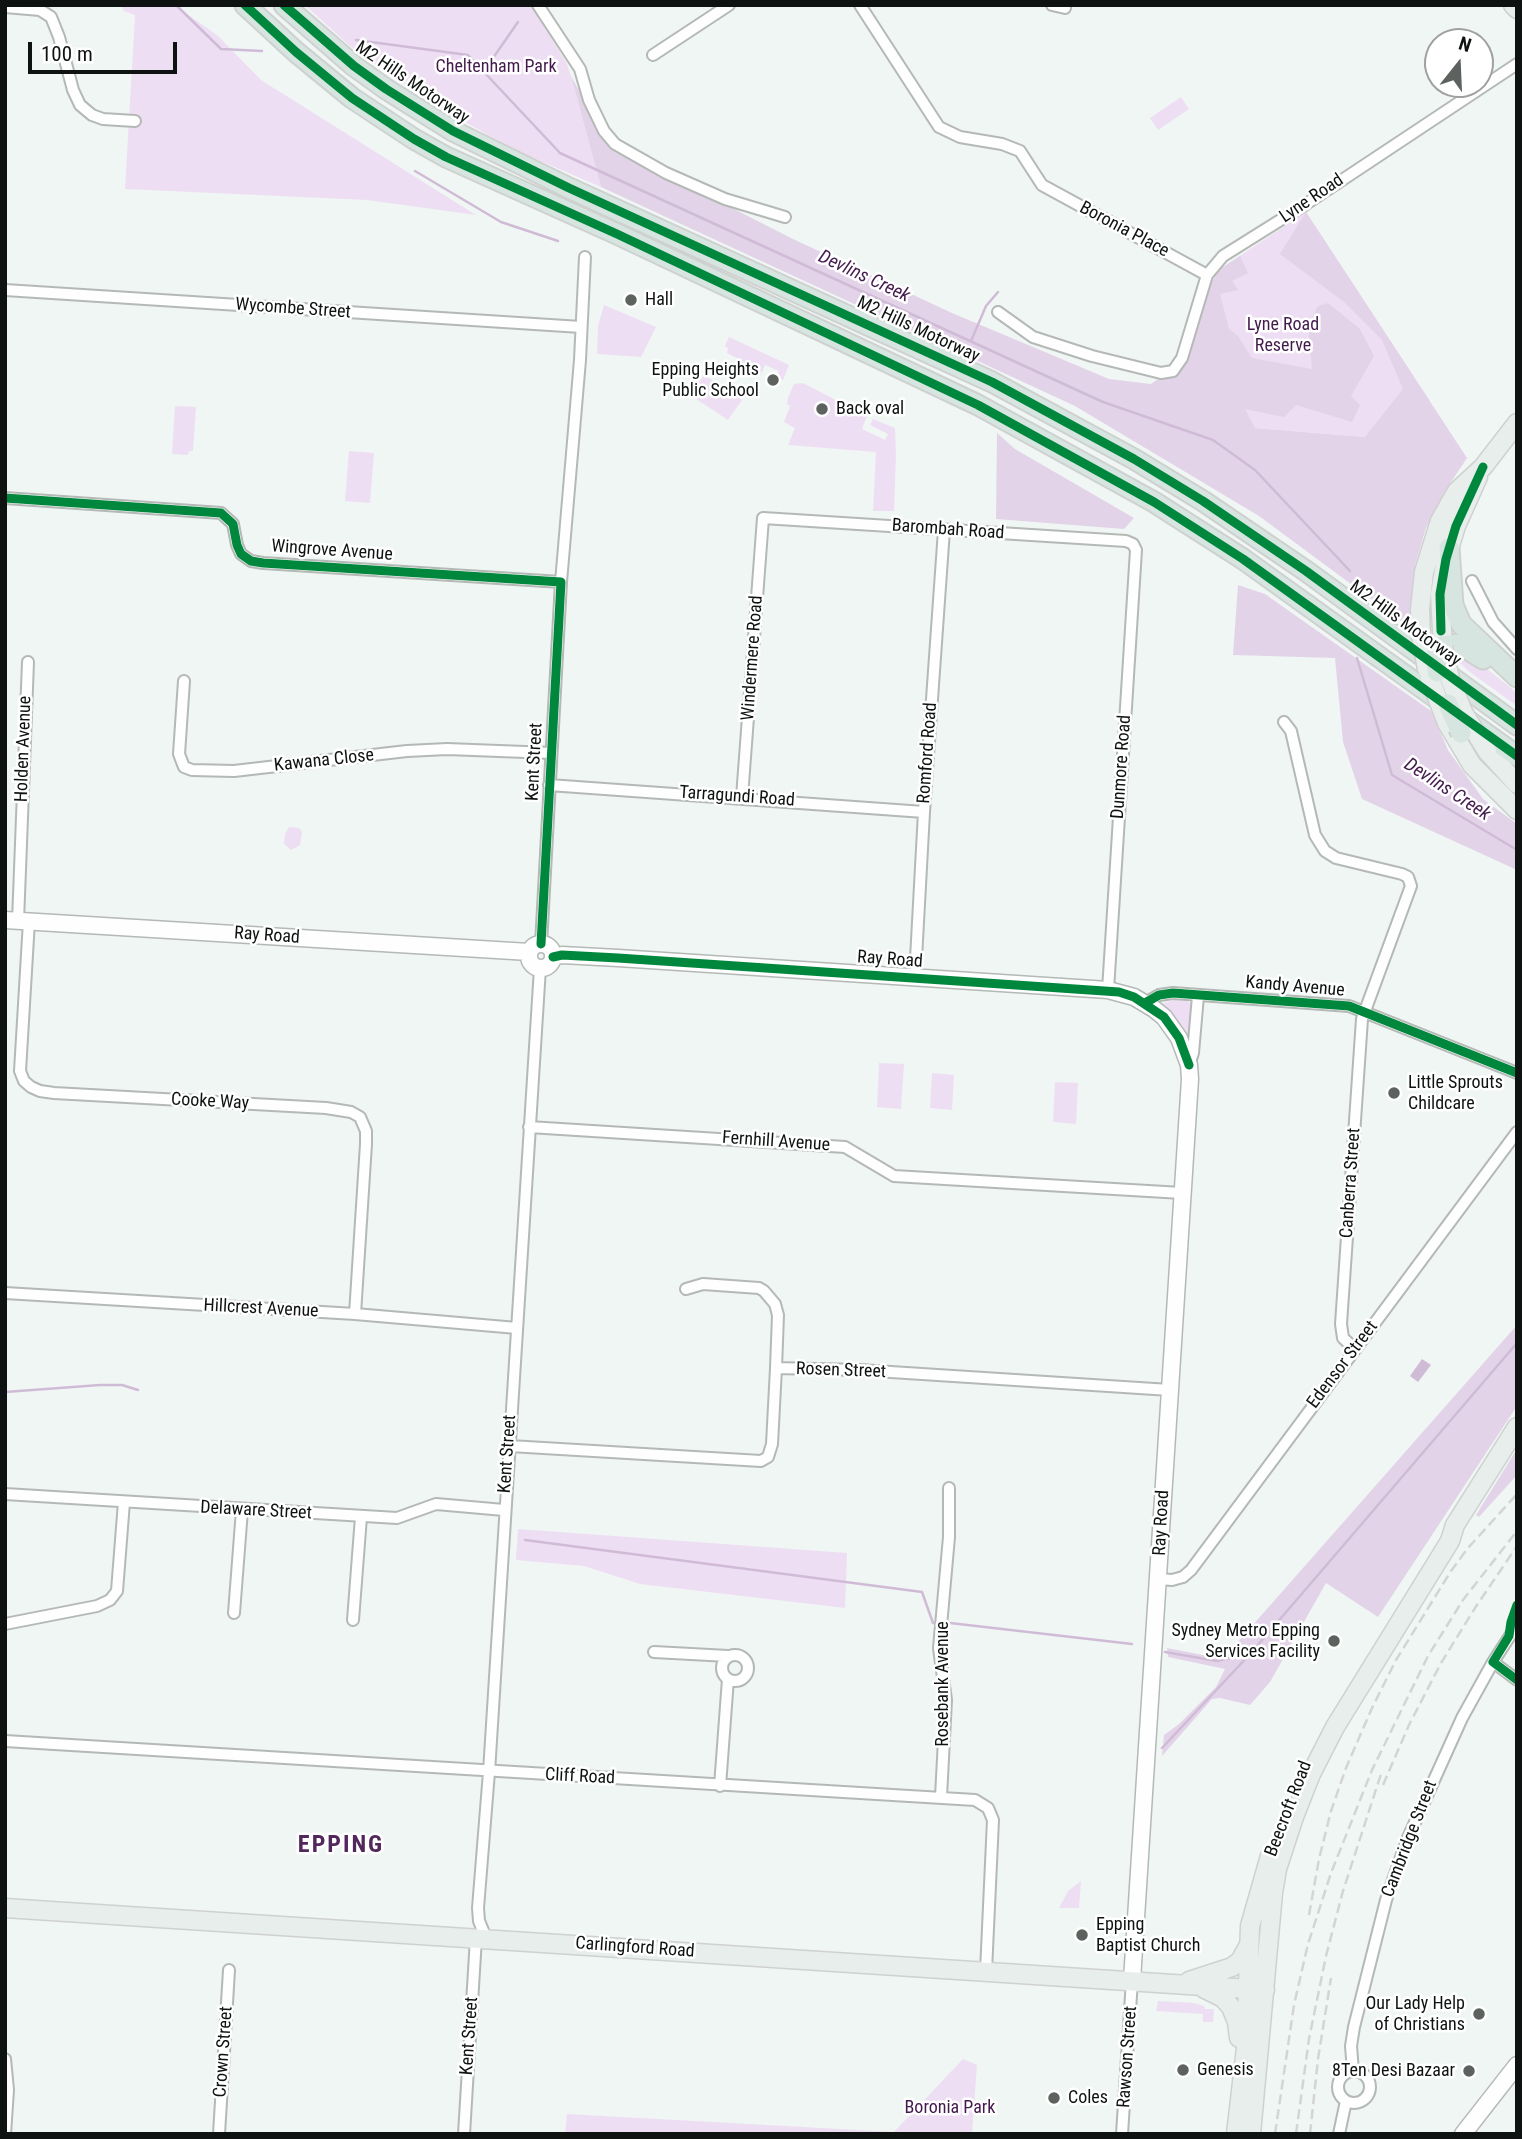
<!DOCTYPE html>
<html>
<head>
<meta charset="utf-8">
<style>
	body { margin:0 }
	#map { position:relative; width:1522px; height:2139px; overflow:hidden; background:#f0f6f3; font-family:"Roboto Condensed",sans-serif }
	canvas { display:block }
	.frame { position:absolute; inset:0; border:7px solid #0e1210; pointer-events:none }
	.north { position:absolute; left:1424px; top:28px; width:70px; height:70px; box-sizing:border-box; background:#fff; border:2px solid #9fa09f; border-radius:50%; rotate:18deg; font-size:19px; font-weight:700; line-height:28px; text-align:center; color:#0e1210 }
	.north::after { content:''; display:block; margin:auto; width:24px; height:32px; background:#5d625f; clip-path:polygon(50% 0,100% 100%,50% 72%,0 100%) }
	.scale { position:absolute; left:28px; top:42px; width:149px; height:32px; box-sizing:border-box; border:4px solid #0e1210; border-top:0; padding-left:9px; font-size:21px; line-height:24px; white-space:nowrap; color:#0e1210; -webkit-text-stroke:5px #fff; paint-order:stroke }
</style>
</head>
<body>
<div id="map">
<canvas width="1522" height="2139"></canvas>
<div class="frame"></div>
<div class="north">N</div>
<div class="scale">100 m</div>
</div>
<script>
const ctx = document.querySelector('canvas').getContext('2d');
ctx.lineJoin = 'round';
function fill(path, color) {
  ctx.fillStyle = color;
  ctx.fill(path, 'evenodd');
}
function shape(rows) {
  const path = new Path2D();
  for (const r of rows) {
    if (r.length === 3) {
      path.moveTo(r[0] + r[2], r[1]);
      path.arc(r[0], r[1], r[2], 0, 2 * Math.PI);
      continue;
    }
    path.moveTo(r[0], r[1]);
    for (let i = 2; i < r.length; i += 2) path.lineTo(r[i], r[i + 1]);
  }
  return path;
}
function strokePath(path, color, width, dash) {
  ctx.strokeStyle = color;
  ctx.lineWidth = width;
  ctx.lineCap = dash ? 'butt' : 'round';
  ctx.setLineDash(dash || []);
  ctx.stroke(path);
}
function write(font, color, halo, rows, align = 'center') {
  ctx.font = font + ' "Roboto Condensed",sans-serif';
  ctx.lineWidth = 5;
  ctx.setLineDash([]);
  ctx.textBaseline = 'middle';
  ctx.strokeStyle = halo;
  ctx.fillStyle = color;
  for (const [text, x, y, turn = 0] of rows) {
    ctx.save();
    ctx.translate(x, y);
    ctx.rotate((+turn || 0) * Math.PI / 180);
    ctx.textAlign = isNaN(turn) ? turn : align;
    if (halo) ctx.strokeText(text, 0, 0);
    ctx.fillText(text, 0, 0);
    ctx.restore();
  }
}
const green = shape([
	[121,5,174,5,217,35,261,80,476,215,367,200,125,189,135,15,124,11],
	[305,5,531,5,566,62,571,76,601,187,515,150,431,103,351,47],
	[1181,97,1189,109,1158,130,1150,118],
	[1306,212,1430,401,1365,437,1255,428,1196,370,1217,271],
	[604,305,656,327,641,357,597,354,598,326],
	[729,337,789,365,783,380,777,378,779,371,765,365,761,375,756,372,758,366,751,366,727,353,728,348,725,346],
	[704,375,742,400,728,420,690,395],
	[803,383,867,416,862,429,885,440,888,434,870,425,873,419,895,428,896,454,894,511,873,511,876,452,788,445,795,428,784,422,790,406,787,404,788,398,794,384],
	[175,406,196,407,193,451,189,451,188,455,172,454],
	[349,451,374,453,370,503,345,501],
	[1451,651,1481,664,1517,693,1517,706,1467,670,1451,655],
	[289,827,299,828,302,832,300,845,291,850,284,844,285,834],
	[1175,1000,1187,1001,1192,1004,1189,1038,1176,1019,1160,1004],
	[879,1063,904,1064,901,1109,877,1107],
	[932,1073,954,1075,952,1110,930,1108],
	[1055,1082,1078,1083,1076,1124,1053,1122],
	[518,1529,847,1553,845,1608,640,1584,584,1566,516,1560],
	[1081,1881,1079,1908,1059,1908,1068,1891],
	[1158,2001,1194,2003,1204,2006,1205,2009,1214,2009,1213,2022,1203,2022,1203,2014,1156,2011],
	[963,2059,977,2065,972,2134,565,2134,567,2114,894,2132]
]);
const forest = shape([
	[571,76,610,146,793,239,952,313,1109,379,1151,384,1173,368,1217,271,1240,256,1248,273,1232,281,1238,290,1220,294,1229,329,1238,336,1252,358,1312,369,1308,325,1318,306,1328,303,1360,329,1374,356,1351,396,1360,405,1352,422,1296,405,1284,417,1245,409,1255,428,1365,437,1403,389,1382,340,1344,302,1280,254,1306,212,1467,458,1445,491,1426,528,1415,565,1413,630,1259,516,1075,406,601,187],
	[997,433,1015,449,1134,518,1124,529,996,519],
	[1238,585,1265,594,1431,711,1448,750,1483,799,1517,824,1517,870,1362,799,1343,742,1335,658,1233,655],
	[1517,1325,1517,1406,1378,1617,1326,1583,1270,1682,1250,1705,1220,1698,1212,1699,1162,1756,1164,1735,1179,1724,1216,1687,1225,1669,1168,1657,1167,1648,1208,1656,1229,1652],
	[1517,1449,1517,1475,1479,1517,1476,1515]
]);
const water = shape([
	[1422,1359,1431,1365,1418,1382,1410,1376]
]);
const stream = shape([
	[176,5,221,49,262,51],
	[356,40,468,55,560,153,1103,402,1213,440,1255,470,1350,571],
	[484,71,518,22],
	[415,171,501,222,558,241],
	[971,341,986,306,998,292],
	[1357,658,1392,775,1517,850],
	[5,1392,100,1385,122,1385,138,1390],
	[525,1540,922,1592,933,1623],
	[950,1623,1132,1644],
	[1165,1652,1217,1661,1251,1653],
	[1162,1748,1251,1653,1517,1343]
]);
const street = shape([
	[538,5,580,69,589,100,604,131,615,144,666,173,725,199,785,217],
	[860,5,939,127,960,137,1002,144,1020,151,1042,185,1207,275],
	[1052,5,1065,8],
	[5,7,40,10,51,17,59,37,73,90,80,105,92,115,103,119,135,121],
	[653,55,729,5],
	[5,290,581,327],
	[998,312,1033,337,1092,356,1161,373,1173,371,1182,358,1207,275,1223,256,1306,204,1517,64],
	[5,498,221,513,233,524,237,545,241,554,251,561,263,563,561,582],
	[1472,581,1493,622,1517,649],
	[184,681,179,754,184,767,192,770,234,771,407,751,447,749,551,753],
	[1284,722,1291,731,1315,835,1325,851,1336,858,1402,874,1408,877,1411,886,1362,1019,1341,1324,1343,1338,1355,1349],
	[549,785,924,812],
	[742,797,763,518,1126,541,1133,544,1136,550,1108,990],
	[18,921,28,662],
	[29,921,20,1071,24,1081,31,1087,40,1091,54,1093,326,1108,351,1112,360,1117,366,1131,366,1144,355,1314],
	[541,944,561,582,580,360,585,257],
	[915,977,924,812,944,530],
	[1145,1003,1159,995,1173,993,1349,1006,1517,1073],
	[1189,1065,1193,1053,1198,996],
	[529,1127,845,1147,894,1176,1182,1193],
	[686,1289,703,1284,759,1288,764,1291,775,1304,778,1315,776,1368],
	[5,1293,355,1314,517,1328],
	[510,1446,761,1461,768,1457,772,1444,776,1368,860,1370,1170,1390],
	[5,1494,397,1518,436,1504,504,1510],
	[1158,1579,1172,1580,1183,1577,1191,1570,1517,1132],
	[234,1613,242,1510],
	[353,1620,361,1517],
	[5,1624,97,1606,110,1600,117,1591,124,1502],
	[654,1652,728,1656],
	[735,1668,13],
	[1493,1662,1517,1680],
	[5,1741,975,1800,988,1808,993,1820,986,1971],
	[720,1786,728,1679],
	[941,1797,946,1700,939,1648,949,1537,949,1488],
	[486,1938,479,1921,478,1908,489,1772,540,968],
	[5,2059,8,2090,5,2134],
	[1354,2087,16],
	[1353,2071,1351,2046,1354,2027,1386,1900,1407,1840,1462,1718,1493,1662,1517,1625],
	[219,2134,229,1970],
	[464,2134,476,1938],
	[1122,2134,1132,1980],
	[1339,2134,1346,2101]
]);
const secondary = shape([
	[5,920,529,952],
	[541,956,12],
	[553,957,562,955,618,958,1108,990,1134,997,1154,1009,1164,1017,1179,1038,1189,1065,1190,1079,1132,1980],
	[1463,2134,1517,2065]
]);
const primary = shape([
	[1513,5,1517,9],
	[1421,636,1420,609,1424,572,1440,521,1457,491,1483,467,1517,423],
	[1443,647,1440,594,1446,559,1456,526,1478,477],
	[1447,723,1472,765,1517,810],
	[1487,751,1517,784],
	[5,1908,1265,1990],
	[1189,1981,1232,1967,1240,1961,1249,1945],
	[1203,1988,1223,1998,1231,2007,1237,2022,1239,2038],
	[1236,2134,1246,2048,1250,1926,1270,1856],
	[1251,2134,1273,1893,1277,1869,1294,1817,1311,1774,1335,1727,1450,1541,1455,1525,1517,1427]
]);
const highway = shape([
	[245,5,296,52,352,98,414,139,446,157,617,234,978,405,1154,502,1243,559,1517,756],
	[284,5,354,66,386,89,453,131,569,188,992,382,1134,459,1203,501,1306,571,1517,725],
	[1449,548,1453,605,1461,624,1517,677],
	[1442,646,1459,644,1483,659]
]);
const rail = shape([
	[1383,1785,1409,1725,1441,1663,1475,1608,1517,1546],
	[1309,1915,1319,1859,1331,1811,1346,1768,1372,1708,1396,1660,1451,1571,1468,1548,1517,1494],
	[1275,2134,1294,2005,1308,1944,1331,1873,1372,1770,1428,1656,1463,1600,1517,1531],
	[1296,2134,1309,2039,1326,1956,1343,1891,1381,1774],
	[1310,2134,1318,2059,1331,1978]
]);
const primaryBridge = shape([
	[1421,636,1427,669],
	[1443,647,1450,679,1463,712,1487,751],
	[1430,679,1447,723]
]);
const highwayBridge = shape([
	[1437,672,1436,655,1442,646],
	[1448,704,1461,733]
]);
const cycleway = shape([
	[245,5,296,52,352,98,414,139,446,157,617,234,978,405,1154,502,1243,559,1517,756],
	[284,5,354,66,386,89,453,131,569,188,992,382,1134,459,1203,501,1306,571,1517,725],
	[5,498,221,513,233,524,237,545,241,554,251,561,263,563,561,582,541,944],
	[1441,631,1440,594,1446,559,1456,526,1483,467],
	[553,957,562,955,618,958,1119,992,1134,997,1164,1017,1179,1038,1189,1065],
	[1145,1003,1159,995,1173,993,1349,1006,1517,1073],
	[1517,1605,1511,1622,1509,1636,1493,1662,1517,1680]
]);
const markers = [
	[631,300,7,"#5d625f"],
	[773,380,7,"#5d625f"],
	[822,409,7,"#5d625f"],
	[1394,1093,7,"#5d625f"],
	[1334,1641,7,"#5d625f"],
	[1082,1935,7,"#5d625f"],
	[1479,2014,7,"#5d625f"],
	[1183,2070,7,"#5d625f"],
	[1469,2071,7,"#5d625f"],
	[1054,2098,7,"#5d625f"]
];
const parkNames = [
	["Cheltenham Park",496,67],
	["Lyne Road",1283,325],
	["Reserve",1283,346],
	["Boronia Park",950,2108]
];
const streetNames = [
	["M2 Hills Motorway",412,83,34],
	["Lyne Road",1312,199,-34],
	["Boronia Place",1124,230,28],
	["Wycombe Street",293,309,4],
	["M2 Hills Motorway",918,330,25],
	["Barombah Road",948,530,4],
	["Wingrove Avenue",332,551,4],
	["M2 Hills Motorway",1405,624,36],
	["Windermere Road",753,658,-86],
	["Holden Avenue",24,749,-88],
	["Romford Road",928,753,-86],
	["Kawana Close",324,761,-6],
	["Kent Street",535,762,-87],
	["Dunmore Road",1122,767,-86],
	["Tarragundi Road",737,797,4],
	["Ray Road",267,936,4],
	["Ray Road",890,960,4],
	["Kandy Avenue",1295,987,5],
	["Cooke Way",210,1102,3],
	["Fernhill Avenue",776,1142,4],
	["Canberra Street",1351,1183,-86],
	["Hillcrest Avenue",261,1309,3],
	["Edensor Street",1343,1365,-53],
	["Rosen Street",841,1371,2],
	["Kent Street",508,1454,-86],
	["Delaware Street",256,1511,3],
	["Ray Road",1162,1523,-87],
	["Rosebank Avenue",943,1684,-90],
	["Cliff Road",580,1777,3],
	["Beecroft Road",1289,1809,-69],
	["Cambridge Street",1410,1839,-69],
	["Carlingford Road",635,1948,4],
	["Kent Street",470,2036,-86],
	["Crown Street",224,2052,-86],
	["Rawson Street",1128,2057,-86]
];
const poiNames = [
	["Hall",645,300],
	["Epping Heights",759,370,"right"],
	["Public School",759,391,"right"],
	["Back oval",836,409],
	["Little Sprouts",1408,1083],
	["Childcare",1408,1104],
	["Sydney Metro Epping",1320,1631,"right"],
	["Services Facility",1320,1652,"right"],
	["Epping",1096,1925],
	["Baptist Church",1096,1946],
	["Our Lady Help",1465,2004,"right"],
	["of Christians",1465,2025,"right"],
	["Genesis",1197,2070],
	["8Ten Desi Bazaar",1455,2071,"right"],
	["Coles",1068,2098]
];
const waterNames = [
	["Devlins Creek",864,277,25],
	["Devlins Creek",1447,790,33]
];
const districtNames = [
	["EPPING",341,1846]
];
fill(green, '#eedef3');
fill(forest, '#e3d3e9');
fill(water, '#d0bbd6');
strokePath(stream, '#d0bbd6', 2.5);
strokePath(street, '#b4b9b6', 14);
strokePath(secondary, '#b4b9b6', 19);
strokePath(primary, '#ced1d0', 21);
strokePath(highway, '#ced1d0', 23);
strokePath(street, '#fdfefd', 10);
strokePath(secondary, '#fdfefd', 16);
strokePath(primary, '#e7eeeb', 18);
strokePath(highway, '#d7e5e0', 19);
strokePath(rail, '#d3d5d4', 2.5, [10, 5]);
strokePath(primaryBridge, '#ced1d0', 21, []);
strokePath(highwayBridge, '#ced1d0', 23, []);
strokePath(primaryBridge, '#e7eeeb', 18);
strokePath(highwayBridge, '#d7e5e0', 19);
strokePath(cycleway, '#00873e', 9);
for (const [x, y, r, color] of markers) {
  const dot = new Path2D();
  dot.arc(x, y, r, 0, 2 * Math.PI);
  ctx.fillStyle = color;
  ctx.fill(dot);
  strokePath(dot, '#fff', 2.5);
}
write('18px', '#431a4c', '#fff', parkNames);
write('18px', '#0e1210', '#fff', streetNames);
write('18px', '#0e1210', '#fff', poiNames, 'left');
write('italic 19px', '#451c4e', '#fff', waterNames);
ctx.letterSpacing = '2px';
write('bold 24px', '#52275b', '#fff', districtNames);
ctx.letterSpacing = '0px';
</script>
</body>
</html>
